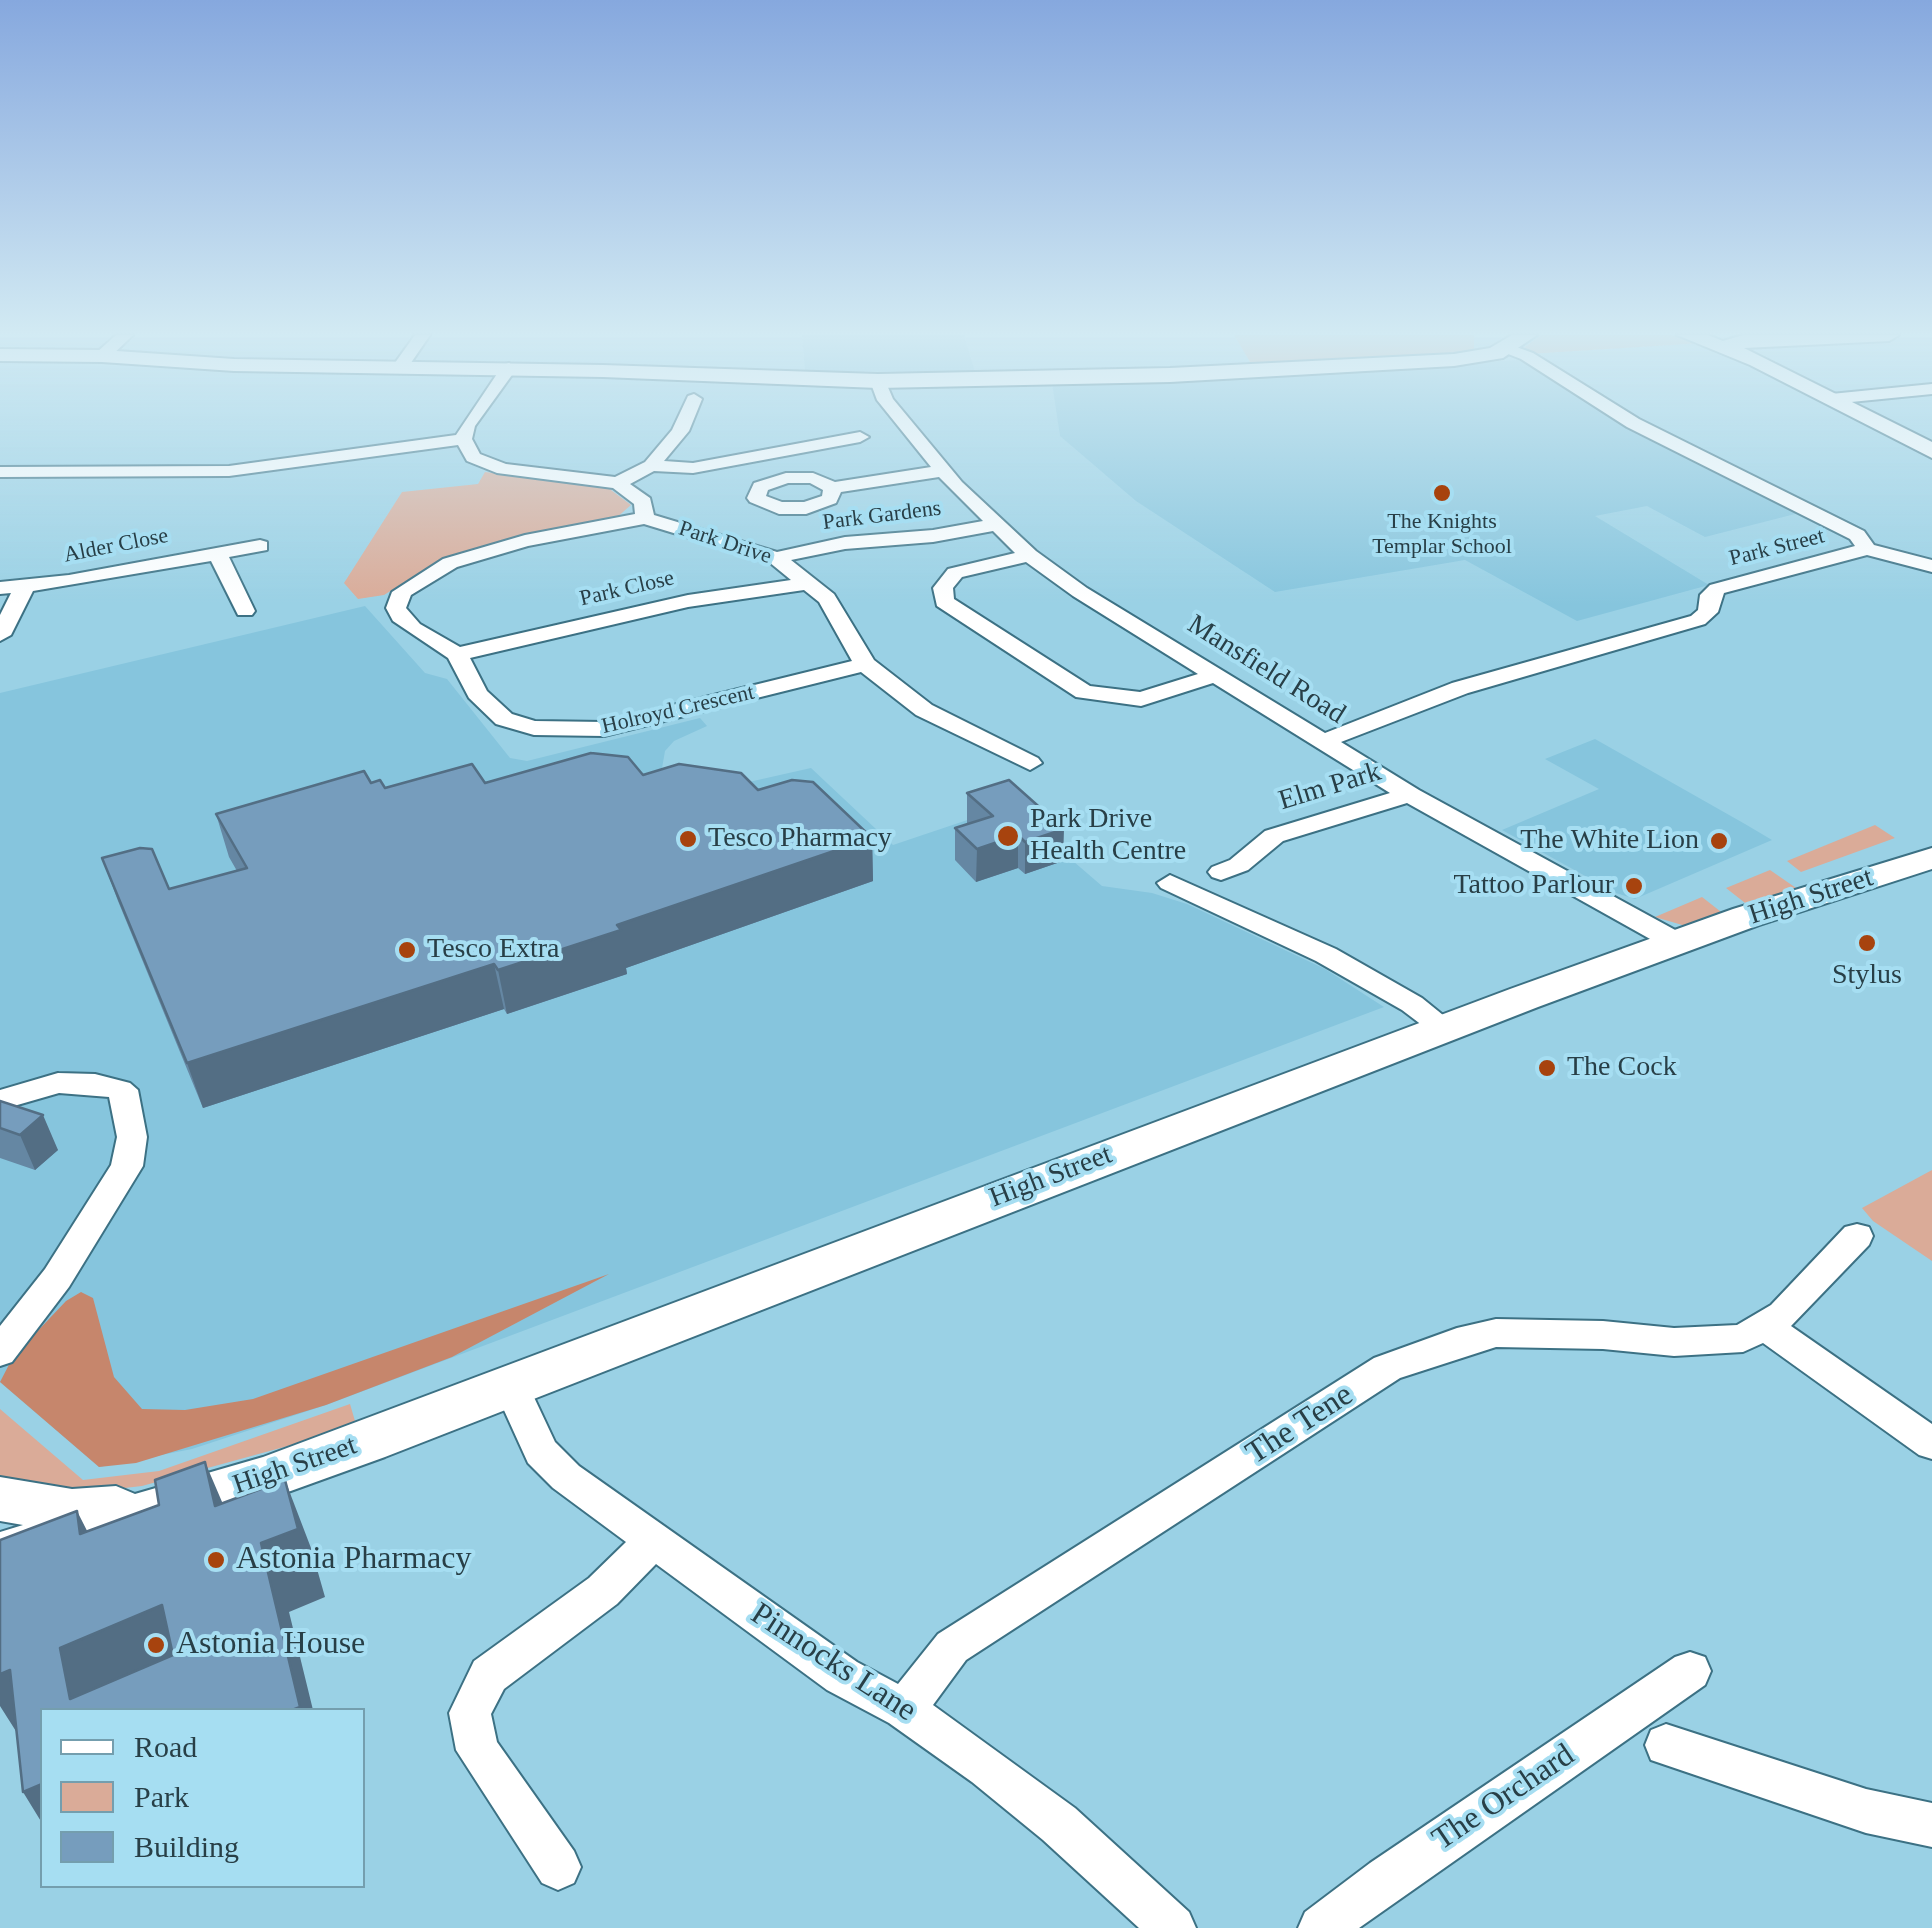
<!DOCTYPE html>
<html>
<head>
<meta charset="utf-8">
<style>
	body { margin:0 }
	#map { position:relative; width:1932px; height:1928px; overflow:hidden; background:#9ad1e5; font-family:Georgia,serif }
	canvas { display:block }
	.legend { position:absolute; left:40px; top:1708px; width:325px; height:180px; box-sizing:border-box; background:#a6def2; border:2px solid #749eae; margin:0; padding:12px 18px; list-style:none; font-size:30px; color:#283f47 }
	.legend li { display:flex; align-items:center; gap:20px; height:50px }
	.legend b { width:50px; border:2px solid #749eae }
</style>
</head>
<body>
<div id="map">
<canvas width="1932" height="1928"></canvas>
<ul class="legend">
<li><b style="height:12px;background:#fff"></b>Road</li>
<li><b style="height:28px;background:#daab98"></b>Park</li>
<li><b style="height:28px;background:#769dbd"></b>Building</li>
</ul>
</div>
<script>
const ctx = document.querySelector('canvas').getContext('2d');
ctx.lineJoin = 'round';
function fill(path, color) {
  ctx.fillStyle = color;
  ctx.fill(path, 'evenodd');
}
function shape(rows) {
  const path = new Path2D();
  for (const r of rows) {
    path.moveTo(r[0], r[1]);
    for (let i = 2; i < r.length; i += 2) path.lineTo(r[i], r[i + 1]);
  }
  return path;
}
function strokePath(path, color, width, dash) {
  ctx.strokeStyle = color;
  ctx.lineWidth = width;
  ctx.lineCap = dash ? 'butt' : 'round';
  ctx.setLineDash(dash || []);
  ctx.stroke(path);
}
function write(font, color, halo, rows, align = 'center') {
  ctx.font = font + ' Georgia,serif';
  ctx.lineWidth = 8;
  ctx.setLineDash([]);
  ctx.textBaseline = 'middle';
  ctx.strokeStyle = halo;
  ctx.fillStyle = color;
  for (const [text, x, y, turn = 0] of rows) {
    ctx.save();
    ctx.translate(x, y);
    ctx.rotate((+turn || 0) * Math.PI / 180);
    ctx.textAlign = isNaN(turn) ? turn : align;
    if (halo) ctx.strokeText(text, 0, 0);
    ctx.fillText(text, 0, 0);
    ctx.restore();
  }
}
const built = shape([
	[802,335,964,335,975,372,805,371],
	[1520,360,1625,427,1799,513,1705,537,1647,506,1595,516,1709,585,1577,621,1465,560,1275,592,1136,501,1060,436,1052,383],
	[365,606,425,673,447,679,510,758,527,761,700,718,707,726,674,741,665,751,661,774,740,784,811,768,893,845,1009,806,1102,886,1152,893,1187,904,1325,969,1384,1007,326,1405,192,1449,99,1467,0,1382,0,693],
	[1595,739,1745,824,1772,840,1635,899,1616,893,1502,830,1599,789,1545,759]
]);
const green = shape([
	[1234,335,1474,335,1474,354,1253,367],
	[1541,335,1671,335,1702,343,1529,354,1521,350],
	[485,472,607,487,631,505,615,519,437,562,384,595,358,599,344,583,402,492,478,484],
	[1875,825,1895,838,1801,872,1787,861],
	[1770,870,1799,890,1749,906,1726,888],
	[1702,897,1725,915,1689,927,1655,917],
	[1932,1170,1932,1261,1873,1221,1862,1208],
	[350,1404,355,1421,295,1444,142,1486,63,1495,10,1483,0,1477,0,1409,83,1480,159,1471]
]);
const forest = shape([
	[609,1274,452,1357,326,1405,136,1463,99,1467,0,1382,13,1357,66,1301,81,1292,93,1298,114,1377,142,1409,185,1410,253,1399]
]);
const street = shape([
	[116,335,133,335,108,359,96,359,96,353,116,335],
	[415,335,430,335,406,370,394,370,392,367,415,335],
	[1508,344,1533,353,1639,419,1864,531,1874,545,1932,560,1932,572,1867,555,1724,593,1718,612,1705,624,1468,693,1341,742,1419,790,1688,937,1692,943,1688,949,1668,949,1407,803,1283,841,1248,870,1221,880,1212,877,1208,872,1212,867,1230,860,1265,831,1390,793,1213,683,1141,706,1076,697,937,606,933,588,948,569,1015,553,993,531,933,542,845,549,791,560,834,594,874,660,932,705,1038,758,1042,763,1030,770,916,715,861,672,604,736,534,735,496,724,469,698,448,658,393,621,386,608,392,592,443,559,525,535,635,514,634,504,613,488,497,473,467,461,458,445,229,476,0,477,0,467,229,466,456,435,503,365,509,363,517,368,475,426,472,439,480,454,506,464,615,477,645,462,672,430,688,396,694,394,702,399,689,431,664,461,693,463,860,432,869,437,860,442,693,473,654,471,630,484,650,498,654,515,777,552,845,537,933,530,983,521,939,477,841,492,836,503,806,514,779,514,750,502,747,498,754,483,786,473,813,473,835,482,931,467,877,400,870,381,878,376,884,378,893,399,962,482,1036,551,1087,588,1325,733,1452,683,1691,616,1698,610,1700,595,1710,585,1855,546,1850,539,1627,427,1521,359,1503,352,1500,349,1508,344],
	[788,483,810,483,823,490,822,496,804,502,782,502,766,496,768,490,788,483],
	[644,524,769,562,791,580,688,595,460,647,420,624,406,608,411,595,457,567,528,546,644,524],
	[1026,562,1073,596,1198,674,1140,692,1090,686,954,599,953,588,962,577,1026,562],
	[804,590,819,602,852,661,604,722,535,721,512,714,487,691,470,658,688,607,804,590],
	[1932,384,1932,394,1831,404,1823,399,1831,394,1932,384],
	[260,540,267,542,267,550,229,557,255,611,252,615,238,615,211,561,33,591,11,635,0,641,0,615,11,593,0,594,0,582,69,575,260,540],
	[1170,875,1336,949,1422,998,1459,1028,1455,1035,1445,1037,1435,1035,1402,1010,1316,961,1161,888,1157,883,1170,875],
	[58,1073,95,1074,130,1083,138,1090,147,1137,143,1166,69,1287,12,1362,0,1366,0,1326,45,1269,111,1165,117,1137,109,1097,59,1093,0,1110,0,1090,58,1073],
	[1857,1224,1869,1227,1873,1236,1869,1245,1791,1326,1932,1424,1932,1459,1919,1455,1763,1343,1743,1352,1674,1356,1603,1349,1496,1347,1400,1378,966,1660,933,1705,1075,1808,1189,1912,1196,1928,1139,1928,1043,1840,972,1782,889,1723,827,1690,656,1564,617,1604,504,1689,491,1714,497,1742,574,1851,581,1867,574,1883,558,1890,542,1883,456,1750,449,1713,474,1661,589,1578,626,1542,553,1488,528,1463,493,1386,498,1376,511,1372,524,1376,555,1442,579,1466,857,1662,898,1684,938,1634,1374,1358,1457,1328,1496,1319,1603,1321,1674,1328,1737,1325,1771,1305,1845,1227,1857,1224],
	[1690,1652,1705,1657,1711,1671,1705,1685,1359,1928,1298,1928,1305,1912,1370,1863,1675,1657,1690,1652],
	[1666,1724,1866,1789,1932,1803,1932,1847,1866,1833,1651,1760,1645,1745,1651,1730,1666,1724]
]);
const secondary = shape([
	[1512,335,1537,335,1503,358,1454,366,1170,382,878,388,603,377,234,371,102,362,0,361,0,349,102,350,234,359,603,365,878,374,1170,368,1454,354,1490,348,1512,335],
	[1677,335,1708,335,1723,341,1743,335,1899,335,1889,341,1744,348,1932,442,1932,458,1750,365,1677,335],
	[1932,848,1932,869,1759,925,1538,1007,385,1457,263,1501,0,1578,0,1532,23,1525,0,1521,0,1477,72,1489,116,1486,135,1494,263,1457,1510,989,1733,909,1932,848]
]);
const wall = shape([
	[643,775,758,790,872,838,873,881,626,968,627,974,507,1014,504,1009,203,1108,118,901,102,858,169,889,237,871,229,857,216,814,371,783,385,788],
	[967,793,1063,861,1025,874,1018,868,976,882,955,860,955,828,967,824],
	[0,1101,58,1150,35,1170,0,1158]
]);
const shadedWall = shape([
	[1064,829,1063,861,1025,874,1025,842],
	[1018,835,1018,868,976,882,977,849],
	[872,838,873,881,626,968,627,974,507,1014,498,970,617,925],
	[494,964,504,1009,203,1108,187,1063],
	[43,1115,58,1150,35,1170,20,1135],
	[205,1462,234,1530,215,1506],
	[285,1480,311,1548,325,1597,289,1612,313,1710,292,1710,261,1543],
	[77,1511,112,1580,80,1534],
	[162,1605,195,1673,70,1699,60,1648],
	[10,1670,26,1747,0,1706,0,1674],
	[42,1784,42,1823,23,1792]
]);
const building = shape([
	[591,753,628,757,643,775,679,764,741,773,758,790,792,780,813,782,872,838,617,925,621,930,498,970,494,964,187,1063,102,858,140,848,152,849,169,889,247,868,216,814,364,771,371,783,380,780,385,788,472,764,485,783,591,753],
	[1009,780,1064,829,1025,842,1018,835,977,849,955,828,993,816,967,793,1009,780],
	[0,1101,43,1115,20,1135,0,1128,0,1101],
	[205,1462,215,1506,285,1480,298,1529,261,1543,300,1707,292,1710,42,1710,42,1784,23,1792,10,1670,0,1674,0,1540,77,1511,80,1534,159,1505,155,1480,205,1462],
	[162,1605,173,1655,70,1699,60,1648,162,1605]
]);
const markers = [
	[1442,493,10,"#a7430e"],
	[1008,836,12,"#a7430e"],
	[688,839,10,"#a7430e"],
	[1719,841,10,"#a7430e"],
	[1634,886,10,"#a7430e"],
	[1867,943,10,"#a7430e"],
	[407,950,10,"#a7430e"],
	[1547,1068,10,"#a7430e"],
	[216,1560,10,"#a7430e"],
	[156,1645,10,"#a7430e"]
];
const farStreetnames = [
	["Park Gardens",882,516,-7],
	["Park Drive",725,543,18],
	["Alder Close",116,546,-11],
	["Park Street",1777,548,-14],
	["Park Close",627,589,-13],
	["Holroyd Crescent",678,710,-13]
];
const farPoinames = [
	["The Knights",1442,522],
	["Templar School",1442,547]
];
const streetNames = [
	["Mansfield Road",1266,670,32],
	["Elm Park",1330,787,-17],
	["High Street",1811,897,-18],
	["High Street",1051,1177,-21],
	["High Street",295,1466,-19]
];
const poiNames = [
	["Park Drive",1030,820],
	["Health Centre",1030,852],
	["Tesco Pharmacy",708,839],
	["The White Lion",1699,841,"right"],
	["Tattoo Parlour",1614,886,"right"],
	["Tesco Extra",427,950],
	["Stylus",1867,976,"center"],
	["The Cock",1567,1068]
];
const nearStreetnames = [
	["The Tene",1300,1425,-33],
	["Pinnocks Lane",833,1663,33],
	["The Orchard",1504,1798,-34]
];
const nearPoinames = [
	["Astonia Pharmacy",236,1560],
	["Astonia House",176,1645]
];
fill(built, '#86c5dd');
fill(green, '#daab98');
fill(forest, '#c6866c');
strokePath(street, '#3c7184', 4);
strokePath(secondary, '#3c7184', 4);
fill(street, '#fff');
fill(secondary, '#fff');
fill(wall, '#6587a3');
fill(shadedWall, '#536e84');
fill(building, '#769dbd');
strokePath(building, '#536e84', 2.5);
const sky = ctx.createLinearGradient(0, 0, 0, 605);
sky.addColorStop(0, '#86a8de');
sky.addColorStop(0.55, '#d2eaf3');
sky.addColorStop(1, '#d2eaf300');
ctx.fillStyle = sky;
ctx.fillRect(0, 0, 1932, 605);
for (const [x, y, r, color] of markers) {
  const dot = new Path2D();
  dot.arc(x, y, r, 0, 2 * Math.PI);
  ctx.fillStyle = color;
  ctx.fill(dot);
  strokePath(dot, '#a6def2', 4);
}
write('22px', '#283f47', '#a6def2', farStreetnames);
write('22px', '#283f47', '#a6def2', farPoinames);
write('28px', '#283f47', '#a6def2', streetNames);
write('28px', '#283f47', '#a6def2', poiNames, 'left');
write('32px', '#283f47', '#a6def2', nearStreetnames);
write('32px', '#283f47', '#a6def2', nearPoinames, 'left');
</script>
</body>
</html>
